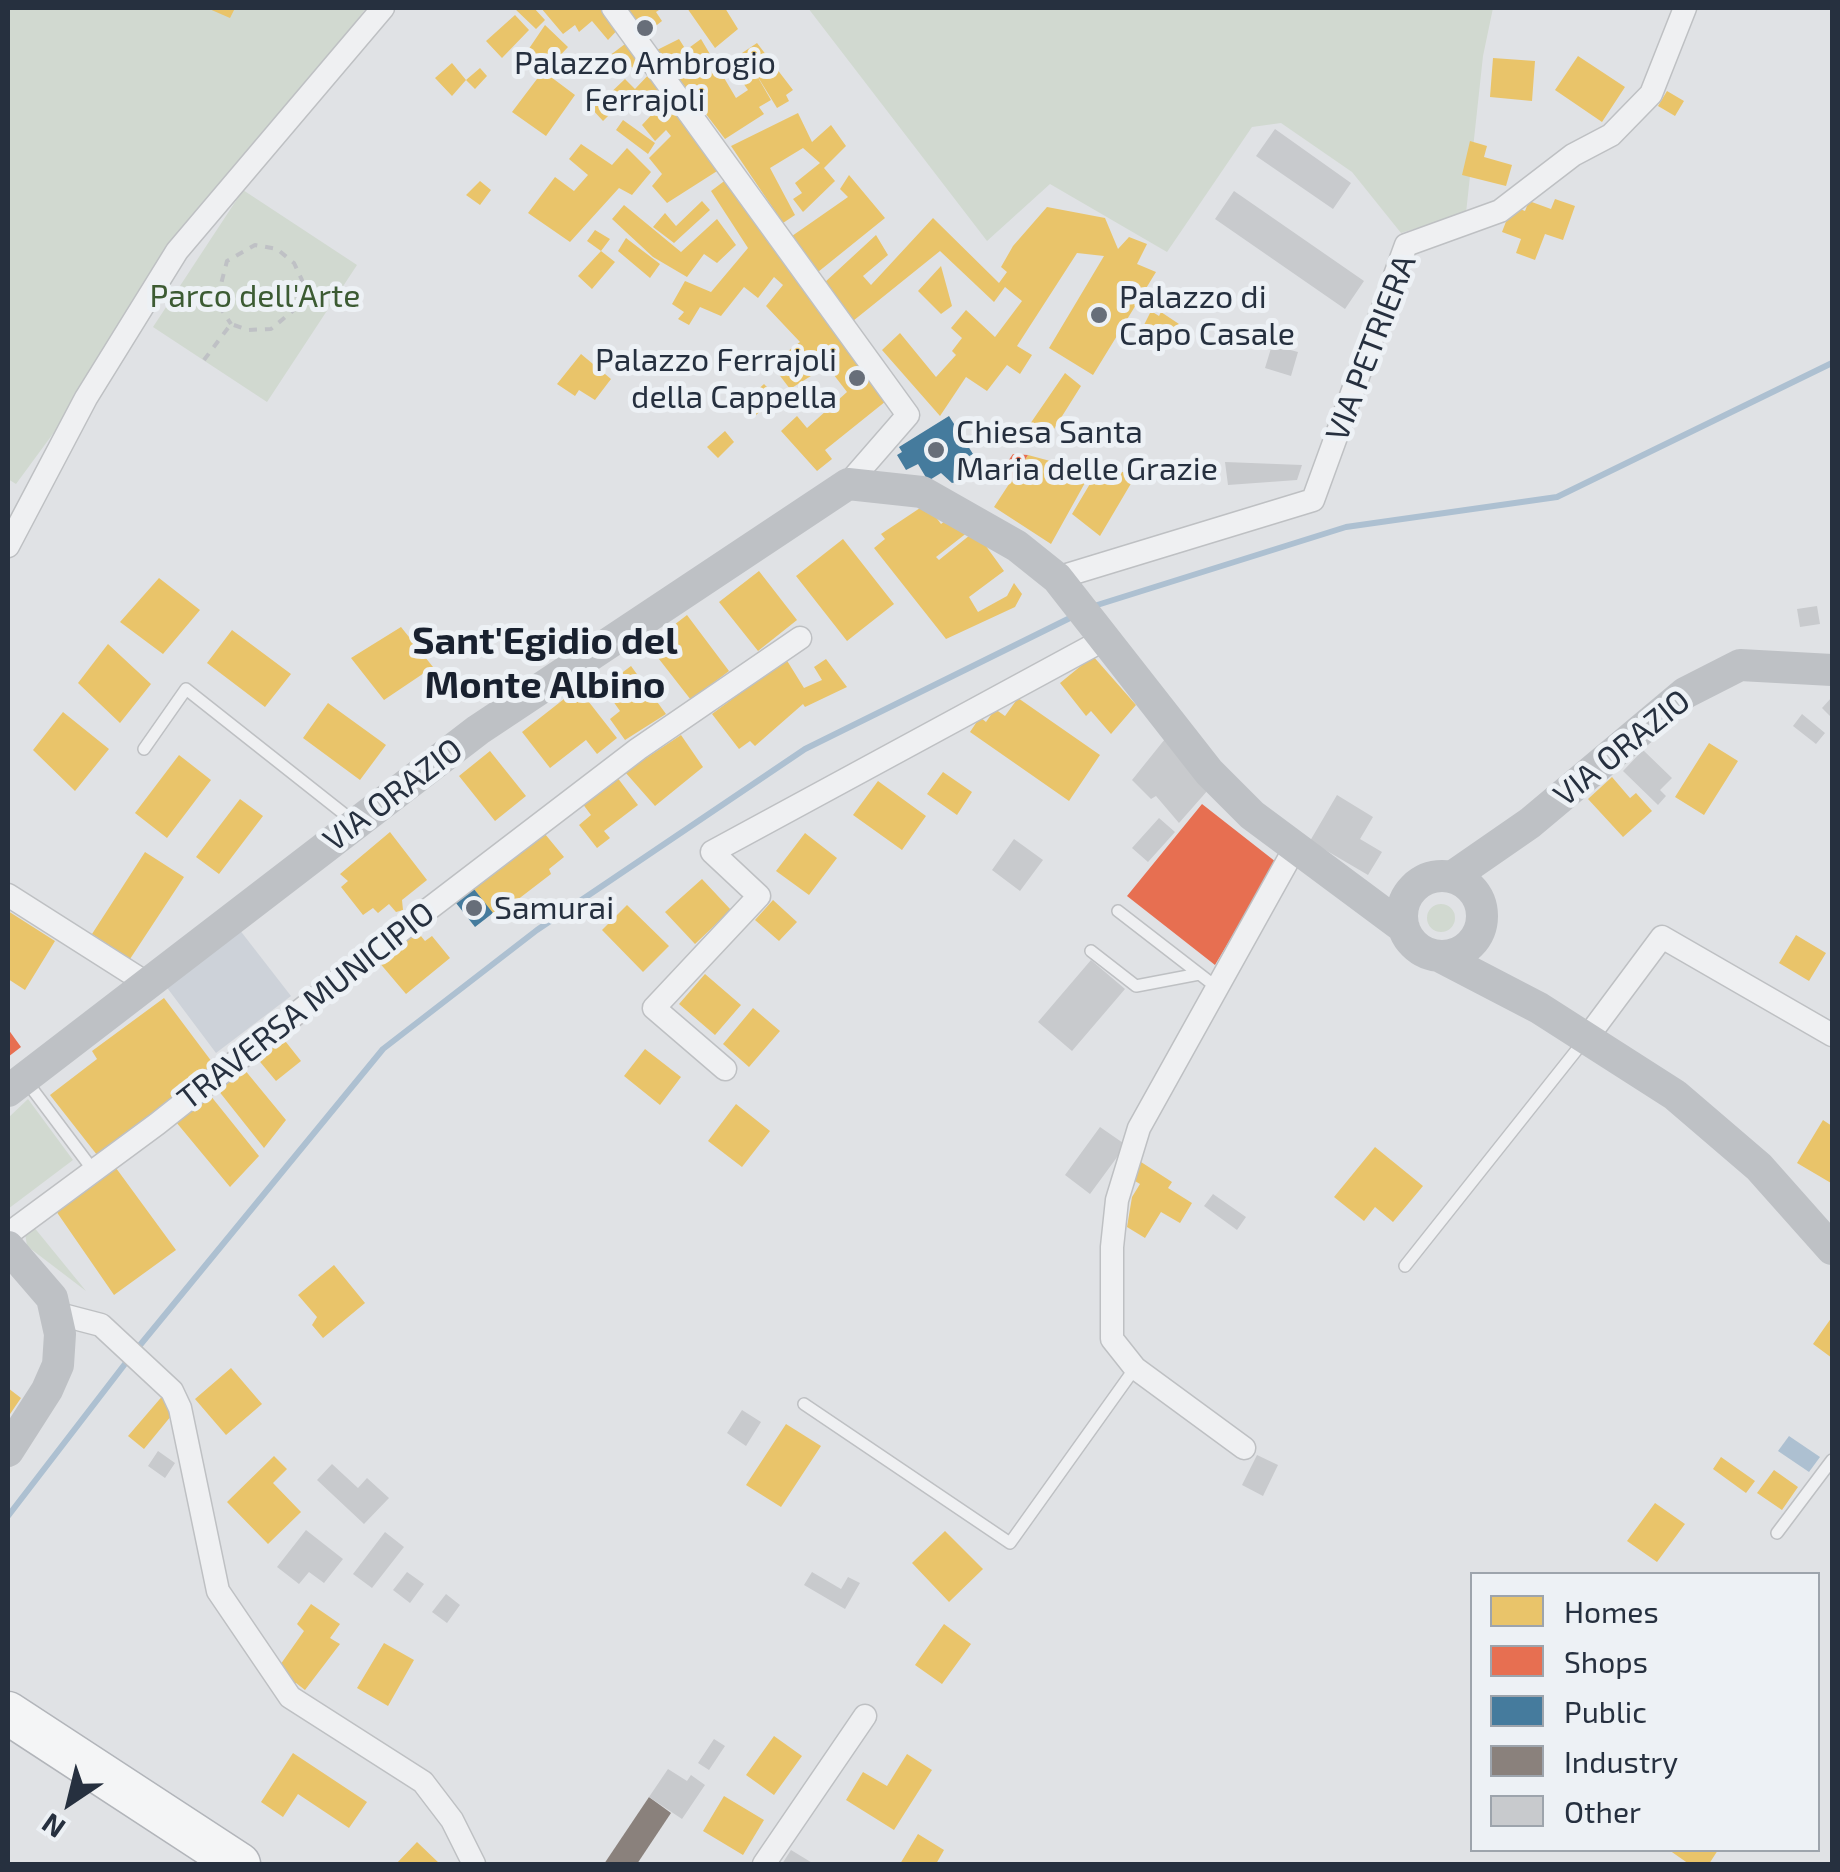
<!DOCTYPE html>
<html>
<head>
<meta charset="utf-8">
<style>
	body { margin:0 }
	#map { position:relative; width:1840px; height:1872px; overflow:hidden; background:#e0e2e5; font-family:"Exo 2",sans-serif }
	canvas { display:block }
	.frame { position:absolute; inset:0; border:10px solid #26303f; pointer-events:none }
	.legend { position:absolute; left:1470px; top:1572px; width:350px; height:280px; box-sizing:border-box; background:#edf1f5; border:2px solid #9da4ac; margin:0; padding:12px 18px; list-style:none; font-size:30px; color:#26303f }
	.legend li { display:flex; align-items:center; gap:20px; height:50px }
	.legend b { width:50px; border:2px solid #9da4ac }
	.north { position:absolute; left:20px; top:1752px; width:100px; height:100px; -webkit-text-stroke:8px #edf1f5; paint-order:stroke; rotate:215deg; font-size:28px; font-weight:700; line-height:40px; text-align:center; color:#26303f }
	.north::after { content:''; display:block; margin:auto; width:35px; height:45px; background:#26303f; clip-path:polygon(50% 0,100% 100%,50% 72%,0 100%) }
</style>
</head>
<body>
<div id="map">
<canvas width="1840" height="1872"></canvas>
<div class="frame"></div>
<ul class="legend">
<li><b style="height:28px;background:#e9c46a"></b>Homes</li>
<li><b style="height:28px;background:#e76f51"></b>Shops</li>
<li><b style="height:28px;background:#457b9d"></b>Public</li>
<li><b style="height:28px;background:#8a817c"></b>Industry</li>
<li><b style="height:28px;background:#c8cacd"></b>Other</li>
</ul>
<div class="north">N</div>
</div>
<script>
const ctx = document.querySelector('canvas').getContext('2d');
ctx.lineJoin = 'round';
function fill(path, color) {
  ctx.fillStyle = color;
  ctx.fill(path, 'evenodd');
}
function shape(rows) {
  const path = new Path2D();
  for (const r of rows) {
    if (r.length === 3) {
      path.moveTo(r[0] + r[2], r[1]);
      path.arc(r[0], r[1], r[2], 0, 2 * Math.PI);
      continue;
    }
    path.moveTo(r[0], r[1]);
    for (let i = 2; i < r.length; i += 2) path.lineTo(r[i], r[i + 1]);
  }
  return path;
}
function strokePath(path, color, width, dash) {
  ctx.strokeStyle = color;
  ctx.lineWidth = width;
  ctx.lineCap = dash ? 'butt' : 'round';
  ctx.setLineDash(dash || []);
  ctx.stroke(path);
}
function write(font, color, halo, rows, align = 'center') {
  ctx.font = font + ' "Exo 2",sans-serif';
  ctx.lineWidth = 10;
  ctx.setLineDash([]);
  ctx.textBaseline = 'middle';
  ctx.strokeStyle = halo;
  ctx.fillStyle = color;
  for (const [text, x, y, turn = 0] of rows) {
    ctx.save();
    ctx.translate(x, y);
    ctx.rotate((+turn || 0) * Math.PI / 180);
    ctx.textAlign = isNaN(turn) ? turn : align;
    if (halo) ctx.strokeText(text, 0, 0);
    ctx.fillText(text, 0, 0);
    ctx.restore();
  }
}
const built = shape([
	[239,929,291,996,216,1053,165,985]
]);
const green = shape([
	[8,8,366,8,16,484,8,479],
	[808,8,1493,8,1483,56,1466,213,1401,233,1352,172,1281,123,1252,127,1167,252,1050,184,987,241],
	[243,190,357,265,267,402,153,327],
	[1441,918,14],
	[28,1099,73,1160,8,1209,8,1118],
	[33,1226,86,1291,27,1246,25,1233]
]);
const water = shape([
	[1789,1436,1820,1457,1809,1472,1778,1451]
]);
const homes = shape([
	[207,8,235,8,230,18],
	[514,8,534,8,545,20,536,29],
	[541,8,607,8,622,25,608,40,592,21,579,32,575,25,563,34],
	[624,8,662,8,656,12,662,21,643,36],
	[687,8,725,8,738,29,715,48],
	[515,15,529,30,502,58,486,41],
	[545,25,568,47,554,62,547,56,543,61,528,50],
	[679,39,686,50,701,39,736,98,748,90,736,73,747,66,739,55,757,43,793,90,786,95,789,101,777,108,753,69,771,100,759,107,764,114,725,139,657,50],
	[629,41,646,61,636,70,630,66,620,76,605,59],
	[1578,56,1625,87,1602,122,1555,90],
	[1493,58,1535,61,1532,101,1490,97],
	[452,63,466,80,452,96,435,78],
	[480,68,487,76,475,89,466,80],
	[653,70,725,166,667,203,652,186,662,174,649,158,671,136,666,130,655,141,642,125,655,111,645,101,638,108,631,101,621,113,606,97,625,79,635,89],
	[543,71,575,95,546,136,512,112],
	[1667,91,1684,101,1675,116,1658,106],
	[602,97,614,110,603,121,591,108],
	[798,113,812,142,831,125,846,146,824,168,835,181,803,212,793,199,802,193,795,183,820,163,803,148,770,168,795,215,783,223,731,146],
	[623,120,655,143,648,154,616,130],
	[1470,141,1487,146,1484,157,1512,165,1506,186,1462,175],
	[581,144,612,165,627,148,651,172,632,195,619,188,570,242,528,213,555,177,574,191,588,175,569,159],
	[849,175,885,218,818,272,792,236,848,197,840,189],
	[731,176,891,397,825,450,832,459,817,471,781,431,797,416,807,428,847,392,827,366,790,389,771,364,800,342,766,306,783,285,774,277,758,298,744,287,721,316,700,307,689,325,678,319,684,312,672,304,685,281,711,292,748,248,711,191],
	[480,181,491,190,480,205,466,195],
	[1555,199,1575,206,1563,240,1545,234,1535,260,1516,253,1521,239,1502,232,1512,206,1525,211,1529,201,1551,209],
	[702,201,710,210,674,243,653,227,665,213,676,226],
	[624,205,681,252,717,219,736,245,717,263,704,254,687,277,653,257,612,219],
	[1047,207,1105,218,1118,249,1129,237,1147,244,1137,264,1156,272,1093,375,1049,348,1104,256,1077,253,1017,346,1032,355,1020,374,1007,365,987,391,966,377,940,416,882,350,900,333,936,377,956,355,952,351,962,338,951,328,966,310,995,337,1022,301,1005,287,994,302,940,251,853,321,824,283,876,235,888,255,863,276,871,285,933,218,999,283,1007,272,1001,267,1013,246],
	[595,230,610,239,601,251,587,241],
	[626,238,660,264,650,278,618,251],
	[601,251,615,262,592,289,578,276],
	[941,266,952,306,941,314,918,291],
	[1151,311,1159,316,1161,312,1179,324,1168,345,1159,340,1156,345,1141,331],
	[581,354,611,379,595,400,579,390,575,396,557,384],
	[1065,373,1081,386,1049,437,1030,424],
	[764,384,776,396,753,418,741,405],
	[725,431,734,442,718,458,707,447],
	[1028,455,1091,472,1051,544,994,507],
	[1100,467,1136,475,1100,536,1072,514],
	[926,504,941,524,953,515,968,532,936,557,939,560,975,531,1004,571,969,597,978,612,1007,596,1014,583,1022,594,1015,607,946,639,874,548,885,539,881,534],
	[843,539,894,604,847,641,796,576],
	[759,571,797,620,758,651,719,602],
	[159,578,200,610,163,654,120,622],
	[687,615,729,671,691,700,648,645],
	[401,627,433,667,384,700,351,658],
	[232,630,291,674,265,707,207,663],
	[108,644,151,684,120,723,78,683],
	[1093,656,1136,705,1111,734,1091,711,1086,716,1060,683],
	[786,659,804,688,822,680,814,667,826,659,847,687,805,707,803,704,755,746,750,741,739,749,712,714],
	[631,666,666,714,625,740,610,719,620,711,603,687],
	[578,688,617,738,597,754,586,740,550,768,522,732],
	[1018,698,1100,755,1069,801,970,732,980,717,986,722,995,709,1005,716],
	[328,703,386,745,360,780,303,738],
	[63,712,109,749,75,791,33,750],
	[681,735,703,767,655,806,625,772],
	[1709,743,1738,761,1704,815,1675,797],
	[490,751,526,796,495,821,459,776],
	[179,755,211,780,167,838,135,813],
	[943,772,972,792,957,815,927,794],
	[617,777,638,805,604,831,610,838,597,848,579,825,591,815,582,803],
	[1612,777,1630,798,1636,793,1652,811,1623,837,1588,799],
	[878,781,926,816,902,850,853,815],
	[240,799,263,816,219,874,196,857],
	[390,832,427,880,402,900,403,910,396,912,389,904,378,913,373,908,363,915,341,887,348,881,340,874],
	[805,833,837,858,809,895,776,871],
	[545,834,564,857,549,869,551,874,495,917,474,889],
	[145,852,184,877,130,959,92,934],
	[702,879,731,910,695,944,665,912],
	[773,900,797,922,779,941,755,920],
	[627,905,669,946,643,972,602,930],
	[8,911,55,941,25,990,8,979],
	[416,930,425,941,432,936,450,958,406,994,378,961],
	[1796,935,1826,953,1809,981,1779,963],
	[705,974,741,1005,715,1035,679,1004],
	[164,998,215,1066,143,1120,147,1125,101,1160,50,1095,97,1059,92,1051],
	[753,1008,780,1031,749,1067,723,1044],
	[282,1037,301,1061,276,1081,256,1057],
	[645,1049,681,1077,660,1105,624,1076],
	[244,1069,286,1120,264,1148,218,1090],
	[210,1095,259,1156,230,1187,176,1122],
	[736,1104,770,1131,742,1167,708,1141],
	[1823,1120,1832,1126,1831,1183,1797,1163],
	[1375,1147,1423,1186,1393,1222,1375,1207,1364,1221,1334,1197],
	[1141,1162,1172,1182,1168,1188,1192,1203,1180,1223,1161,1212,1145,1238,1127,1227,1132,1197,1140,1184,1130,1178],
	[116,1168,176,1250,114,1295,56,1211],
	[334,1265,365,1303,323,1338,312,1325,317,1317,298,1295],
	[1832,1317,1832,1358,1813,1344],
	[231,1368,262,1404,226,1435,195,1399],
	[8,1388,21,1398,8,1417],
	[165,1393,176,1410,144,1449,128,1436],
	[786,1424,821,1446,781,1507,746,1485],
	[274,1456,287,1469,273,1483,301,1512,268,1544,227,1502],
	[1721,1457,1755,1481,1746,1493,1713,1469],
	[1774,1470,1798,1487,1782,1510,1757,1493],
	[1655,1503,1685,1524,1657,1562,1627,1541],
	[945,1531,983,1569,949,1602,912,1563],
	[311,1604,340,1624,330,1638,340,1644,305,1690,296,1683,291,1686,278,1668,304,1631,297,1624],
	[944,1624,971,1644,942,1684,915,1665],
	[384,1643,414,1660,388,1706,357,1688],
	[774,1736,802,1756,774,1795,746,1775],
	[293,1753,367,1802,349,1828,298,1794,283,1817,261,1802],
	[907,1754,932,1770,894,1830,846,1800,863,1772,887,1786],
	[724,1796,764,1820,743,1855,703,1831],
	[918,1834,944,1850,936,1864,900,1864],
	[417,1842,440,1864,396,1864],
	[1669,1850,1718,1850,1709,1864,1689,1864]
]);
const shops = shape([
	[1013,454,1028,455,1012,479,1001,471],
	[1202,804,1276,862,1215,965,1127,896],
	[8,1029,21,1047,8,1057]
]);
const public = shape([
	[949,416,973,454,964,459,967,468,962,480,952,483,941,473,928,481,918,464,906,470,897,455,902,452,899,447],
	[474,889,493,913,475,927,456,903]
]);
const industry = shape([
	[649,1797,671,1813,637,1864,604,1864]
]);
const stream = shape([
	[1094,606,1346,527,1557,497,1832,363],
	[136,1350,383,1049,537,930,805,749,1074,616],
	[8,1516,128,1360]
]);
const building = shape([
	[1275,129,1351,183,1333,209,1256,156],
	[1234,191,1364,281,1345,309,1215,219],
	[1272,345,1298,352,1291,376,1265,368],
	[1225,462,1302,465,1297,480,1228,485],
	[1817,606,1820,624,1800,627,1797,609],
	[1832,697,1832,718,1822,708],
	[1802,714,1825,733,1816,744,1793,726],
	[1165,739,1208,790,1179,823,1156,796,1151,799,1132,780],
	[1643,750,1672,778,1660,790,1666,796,1658,805,1623,771],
	[1337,795,1373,817,1360,839,1382,852,1368,875,1310,841],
	[1159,818,1175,832,1148,862,1132,848],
	[1014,839,1043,860,1020,891,992,870],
	[1091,960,1125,989,1072,1051,1038,1022],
	[1100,1127,1126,1145,1090,1194,1065,1175],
	[1213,1194,1246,1217,1237,1230,1204,1206],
	[742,1410,761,1422,746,1446,727,1433],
	[158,1451,175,1463,165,1478,148,1466],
	[1257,1455,1278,1465,1263,1496,1242,1485],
	[332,1464,358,1488,367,1478,389,1498,364,1524,317,1480],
	[306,1530,343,1559,324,1583,309,1572,299,1584,277,1567],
	[385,1532,404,1547,372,1588,353,1574],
	[407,1572,424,1584,410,1603,393,1590],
	[812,1572,841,1589,848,1577,860,1583,845,1609,804,1585],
	[446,1594,460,1605,447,1623,432,1612],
	[714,1739,725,1746,709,1770,698,1763],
	[668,1769,687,1781,691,1775,705,1785,682,1819,649,1797],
	[791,1850,814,1864,782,1864]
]);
const path = shape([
	[204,360,231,324,248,330,271,329,295,309,302,280,294,263,277,249,255,245,227,261,219,292,220,307,231,324]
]);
const lane = shape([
	[144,749,186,689,353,821],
	[1118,911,1215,986],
	[1091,951,1136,986,1199,974],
	[27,1082,93,1170],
	[1405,1266,1583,1042],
	[804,1404,1010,1543,1135,1368],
	[1777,1533,1832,1460]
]);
const street = shape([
	[613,8,908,415,848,484],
	[8,546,86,398,177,251,383,8],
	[1057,578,1313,500,1406,245,1500,211,1573,155,1611,135,1651,94,1685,8],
	[8,895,148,984],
	[1586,1039,1662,937,1832,1035],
	[725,1069,654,1008,759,896,712,852,1105,639],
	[8,1234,157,1124,413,921,638,749,800,638],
	[55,1313,101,1325,172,1391,180,1408,218,1591,290,1697,423,1782,452,1820,474,1864],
	[1244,1448,1135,1368,1112,1339,1112,1247,1117,1200,1139,1128,1296,846],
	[764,1864,865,1716]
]);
const secondary = shape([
	[1442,916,40],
	[1452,877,1530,823,1685,693,1740,665,1832,670],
	[1441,957,1539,1008,1675,1095,1759,1167,1832,1249],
	[8,1091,478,730,848,484,922,492,1017,546,1057,578,1209,772,1252,815,1404,928],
	[8,1247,52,1298,60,1334,58,1365,47,1390,8,1451]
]);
const highway = shape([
	[8,1713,239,1864]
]);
const markers = [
	[645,28,10,"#676e79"],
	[1099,315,10,"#676e79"],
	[857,378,10,"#676e79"],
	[936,450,10,"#676e79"],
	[474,908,10,"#676e79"]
];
const poiNames = [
	["Palazzo Ambrogio",645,63,"center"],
	["Ferrajoli",645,100,"center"],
	["Palazzo di",1119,297],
	["Capo Casale",1119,334],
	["Palazzo Ferrajoli",837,360,"right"],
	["della Cappella",837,397,"right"],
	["Chiesa Santa",956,432],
	["Maria delle Grazie",956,469],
	["Samurai",494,908]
];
const parkNames = [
	["Parco dell'Arte",255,296]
];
const streetNames = [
	["VIA PETRIERA",1371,348,-69],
	["VIA ORAZIO",1622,748,-39],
	["VIA ORAZIO",393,795,-37],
	["TRAVERSA MUNICIPIO",306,1006,-38]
];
const quarterNames = [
	["Sant'Egidio del",545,641],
	["Monte Albino",545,685]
];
fill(built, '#cdd2d9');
fill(green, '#d1d9d0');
fill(water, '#adc0d1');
fill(homes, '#e9c46a');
fill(shops, '#e76f51');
fill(public, '#457b9d');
fill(industry, '#8a817c');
strokePath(stream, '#adc0d1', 6);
fill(building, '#c8cacd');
strokePath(lane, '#bec0c3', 14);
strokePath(street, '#bec0c3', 25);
strokePath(highway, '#b2b5ba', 45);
strokePath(path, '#bfc1c5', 4, [8, 8]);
strokePath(lane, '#eff0f2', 11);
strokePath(street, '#eff0f2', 22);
strokePath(secondary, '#bec1c5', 32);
strokePath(highway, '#f4f5f6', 42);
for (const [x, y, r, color] of markers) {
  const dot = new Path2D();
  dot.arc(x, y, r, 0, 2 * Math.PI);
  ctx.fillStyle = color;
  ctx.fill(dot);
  strokePath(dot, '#edf1f5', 4);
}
write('32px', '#26303f', '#edf1f5', poiNames, 'left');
write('32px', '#3c5b33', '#edf1f5', parkNames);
write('32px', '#26303f', '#edf1f5', streetNames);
write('bold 38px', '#19212f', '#edf1f5', quarterNames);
</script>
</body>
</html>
